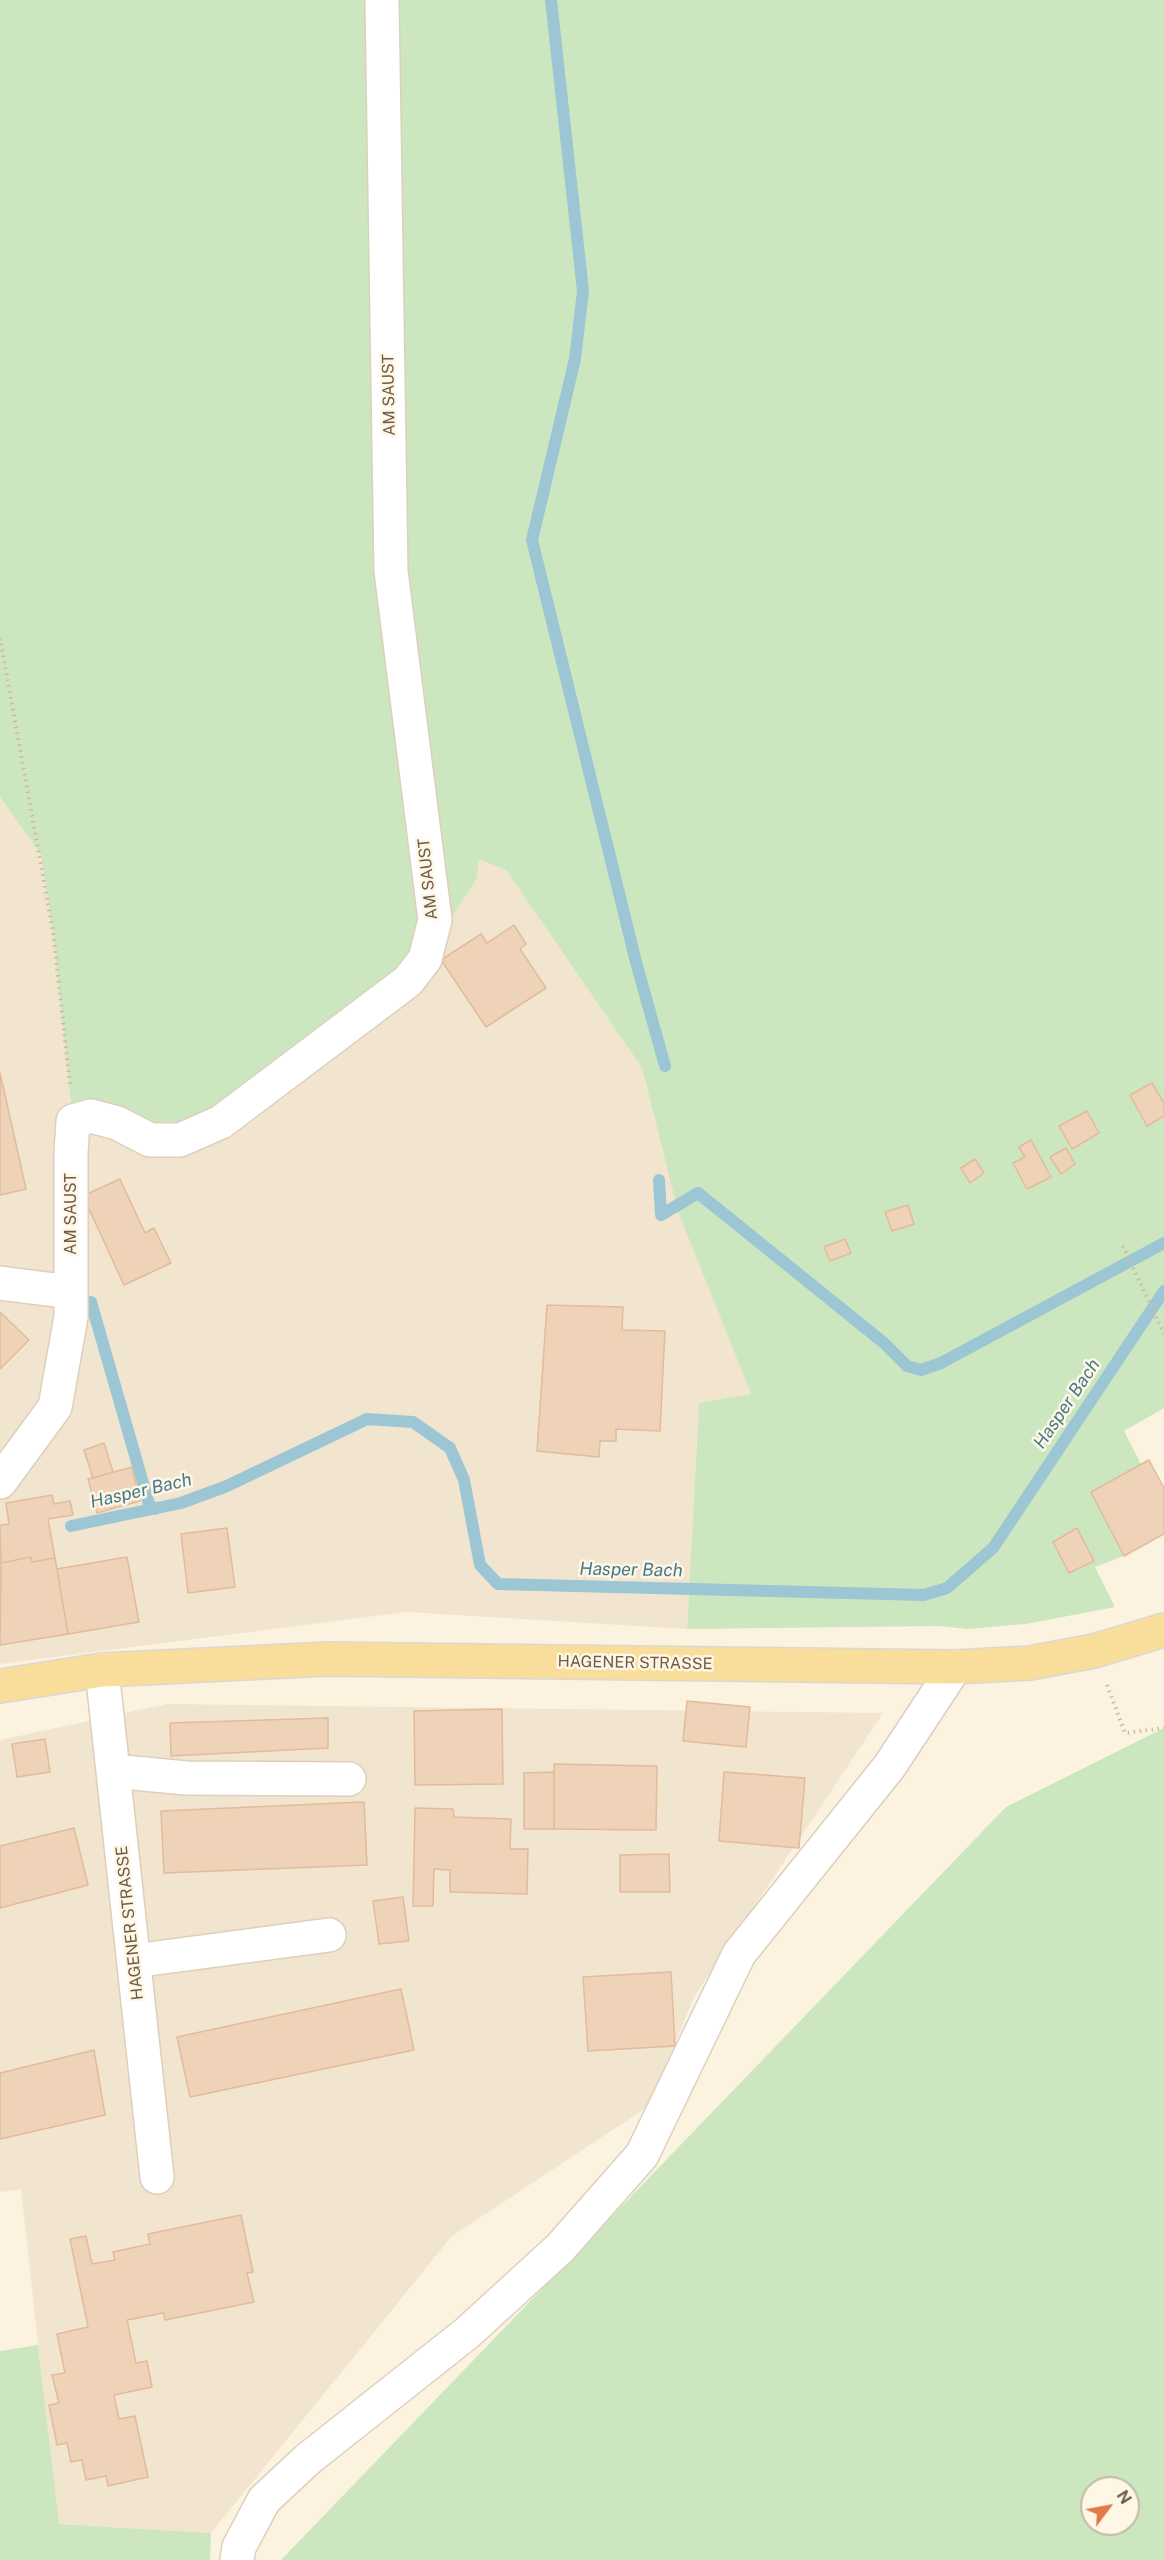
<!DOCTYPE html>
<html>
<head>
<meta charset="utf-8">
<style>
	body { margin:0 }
	#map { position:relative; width:1164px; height:2560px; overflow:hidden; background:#fbf3e0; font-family:"Public Sans",sans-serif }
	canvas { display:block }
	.north { position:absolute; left:1080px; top:2476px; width:60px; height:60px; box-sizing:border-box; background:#fef7e5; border:2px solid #c5b8a7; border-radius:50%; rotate:58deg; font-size:16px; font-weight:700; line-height:24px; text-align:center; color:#705a49 }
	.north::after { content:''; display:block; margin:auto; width:21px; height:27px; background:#e17949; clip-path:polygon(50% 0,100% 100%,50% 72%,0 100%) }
</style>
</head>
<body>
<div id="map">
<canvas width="1164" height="2560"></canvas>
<div class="north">N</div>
</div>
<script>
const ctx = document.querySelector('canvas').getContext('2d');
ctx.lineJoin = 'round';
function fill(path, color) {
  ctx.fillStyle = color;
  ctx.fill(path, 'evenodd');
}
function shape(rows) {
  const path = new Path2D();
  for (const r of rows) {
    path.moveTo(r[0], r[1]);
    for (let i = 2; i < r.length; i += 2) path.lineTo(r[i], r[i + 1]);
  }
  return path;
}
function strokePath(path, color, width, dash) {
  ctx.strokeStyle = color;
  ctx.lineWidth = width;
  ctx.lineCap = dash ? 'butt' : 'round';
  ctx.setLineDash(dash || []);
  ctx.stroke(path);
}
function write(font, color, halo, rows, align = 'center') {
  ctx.font = font + ' "Public Sans",sans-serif';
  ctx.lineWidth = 5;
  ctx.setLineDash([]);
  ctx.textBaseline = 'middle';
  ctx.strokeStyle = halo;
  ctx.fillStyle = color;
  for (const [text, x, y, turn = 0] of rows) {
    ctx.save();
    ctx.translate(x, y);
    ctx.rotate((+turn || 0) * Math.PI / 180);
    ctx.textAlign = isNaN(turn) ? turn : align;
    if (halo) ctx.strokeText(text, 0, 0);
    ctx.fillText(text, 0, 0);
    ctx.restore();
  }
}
const residential = shape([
	[0,797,41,855,53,932,425,959,477,878,479,858,506,870,642,1068,678,1212,751,1394,699,1403,687,1629,406,1612,0,1664],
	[167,1704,883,1713,694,1997,649,2106,452,2236,211,2533,58,2524,21,2189,0,2192,0,1740]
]);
const green = shape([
	[0,0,1164,0,1164,1408,1124,1431,1141,1464,1091,1492,1124,1556,1095,1567,1115,1607,1026,1624,967,1629,940,1626,687,1629,699,1403,751,1394,678,1212,642,1068,506,870,479,859,477,878,425,959,180,1140,73,1121,53,932,41,855,0,797],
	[1164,1728,1164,2560,281,2560,1006,1807],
	[1092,2488,1128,2488,1128,2524,1092,2524],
	[38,2345,59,2524,211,2533,210,2560,0,2560,0,2351]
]);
const stream = shape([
	[551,0,583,291,575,359,532,540,636,962,665,1066],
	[659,1180,661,1215,698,1193,884,1343,907,1366,921,1370,941,1363,1164,1243],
	[91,1302,149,1504,155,1509],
	[71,1526,181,1503,227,1486,367,1419,413,1422,450,1448,464,1480,480,1565,498,1584,924,1595,947,1588,993,1548,1164,1291]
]);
const building = shape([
	[514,925,526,944,520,949,546,988,486,1027,441,960,481,934,487,943,514,925],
	[0,1073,26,1189,0,1195,0,1073],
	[1152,1083,1164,1103,1164,1116,1147,1126,1130,1095,1152,1083],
	[1087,1111,1099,1133,1072,1149,1059,1126,1087,1111],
	[1031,1140,1051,1177,1027,1189,1013,1163,1025,1157,1019,1147,1031,1140],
	[1066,1148,1075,1164,1061,1174,1050,1157,1066,1148],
	[975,1159,984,1173,970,1183,961,1168,975,1159],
	[120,1179,145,1233,154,1228,171,1263,124,1285,83,1196,120,1179],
	[908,1205,914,1224,892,1231,885,1212,908,1205],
	[845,1239,851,1253,830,1261,824,1247,845,1239],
	[547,1305,623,1307,622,1330,665,1331,660,1431,616,1429,616,1441,600,1441,599,1457,537,1451,547,1305],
	[0,1312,29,1340,0,1369,0,1312],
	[104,1443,113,1472,93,1478,84,1450,104,1443],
	[1149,1460,1164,1488,1164,1534,1124,1556,1091,1492,1149,1460],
	[132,1467,140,1501,97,1513,88,1479,132,1467],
	[52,1495,54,1504,70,1501,73,1515,48,1519,55,1558,32,1562,31,1557,1,1563,0,1525,9,1524,6,1503,52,1495],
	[227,1528,235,1587,188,1593,181,1534,227,1528],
	[1077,1528,1094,1561,1069,1573,1053,1542,1077,1528],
	[31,1557,32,1562,55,1558,68,1634,0,1645,1,1563,31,1557],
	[127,1557,139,1622,68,1634,57,1569,127,1557],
	[687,1701,750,1707,746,1747,683,1741,687,1701],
	[502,1709,503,1784,415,1785,414,1711,502,1709],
	[328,1718,328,1748,171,1756,170,1723,328,1718],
	[45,1739,50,1772,17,1777,12,1744,45,1739],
	[554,1764,657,1766,656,1830,554,1829,554,1764],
	[554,1772,554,1829,524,1829,524,1773,554,1772],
	[724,1772,805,1778,799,1848,719,1841,724,1772],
	[364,1802,367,1865,164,1873,161,1811,364,1802],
	[415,1808,453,1809,454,1817,511,1819,510,1849,528,1849,527,1894,450,1892,450,1870,434,1869,433,1906,413,1906,415,1808],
	[74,1828,88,1885,0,1908,0,1846,74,1828],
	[669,1854,670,1892,620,1892,620,1855,669,1854],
	[403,1897,409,1941,379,1944,373,1901,403,1897],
	[671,1972,675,2046,588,2051,583,1977,671,1972],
	[401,1989,414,2050,190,2097,177,2037,401,1989],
	[94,2050,105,2115,0,2139,0,2073,94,2050],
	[241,2215,253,2272,247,2273,254,2302,165,2320,164,2313,127,2320,136,2363,147,2361,152,2387,114,2395,119,2419,135,2416,148,2477,108,2486,106,2476,86,2480,82,2460,71,2462,67,2443,57,2445,49,2405,59,2403,52,2375,65,2373,57,2334,88,2327,70,2239,86,2236,92,2264,115,2260,113,2252,150,2244,148,2234,241,2215]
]);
const path = shape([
	[0,638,53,932,70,1085],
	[1123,1246,1164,1334],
	[1107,1685,1125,1733,1164,1728]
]);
const minor = shape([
	[0,1283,71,1292],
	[0,1482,55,1407,71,1317,71,1153,73,1121,91,1116,117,1123,150,1140,180,1140,221,1122,408,981,425,959,435,920,391,571,382,0],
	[102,1670,157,2177],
	[113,1771,186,1778,349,1779],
	[134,1961,329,1935],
	[237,2560,239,2547,264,2500,308,2459,467,2333,560,2248,642,2155,739,1954,889,1767,955,1667]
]);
const major = shape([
	[0,1686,102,1670,327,1659,955,1667,1030,1663,1094,1651,1164,1630]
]);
const streetNames = [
	["AM SAUST",389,395,-91],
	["AM SAUST",428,879,-96],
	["AM SAUST",71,1214,-90],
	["HAGENER STRASSE",635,1663,1],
	["HAGENER STRASSE",130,1923,-96]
];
const waterNames = [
	["Hasper Bach",1067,1404,-56],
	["Hasper Bach",141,1491,-13],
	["Hasper Bach",631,1570,1]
];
fill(residential, '#f2e5cf');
fill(green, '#cce7c0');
strokePath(stream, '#9cc6d4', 12);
fill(building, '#efd3b9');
strokePath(building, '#e1bb9a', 1.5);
strokePath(minor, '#decfbc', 36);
strokePath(major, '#ddd7d3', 36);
strokePath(path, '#d3b79c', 4, [1.5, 4.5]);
strokePath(minor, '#fff', 33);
strokePath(major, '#f8de9a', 33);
write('16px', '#705a49', '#fef7e5', streetNames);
write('italic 18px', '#46788a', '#fef7e5', waterNames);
</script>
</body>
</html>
